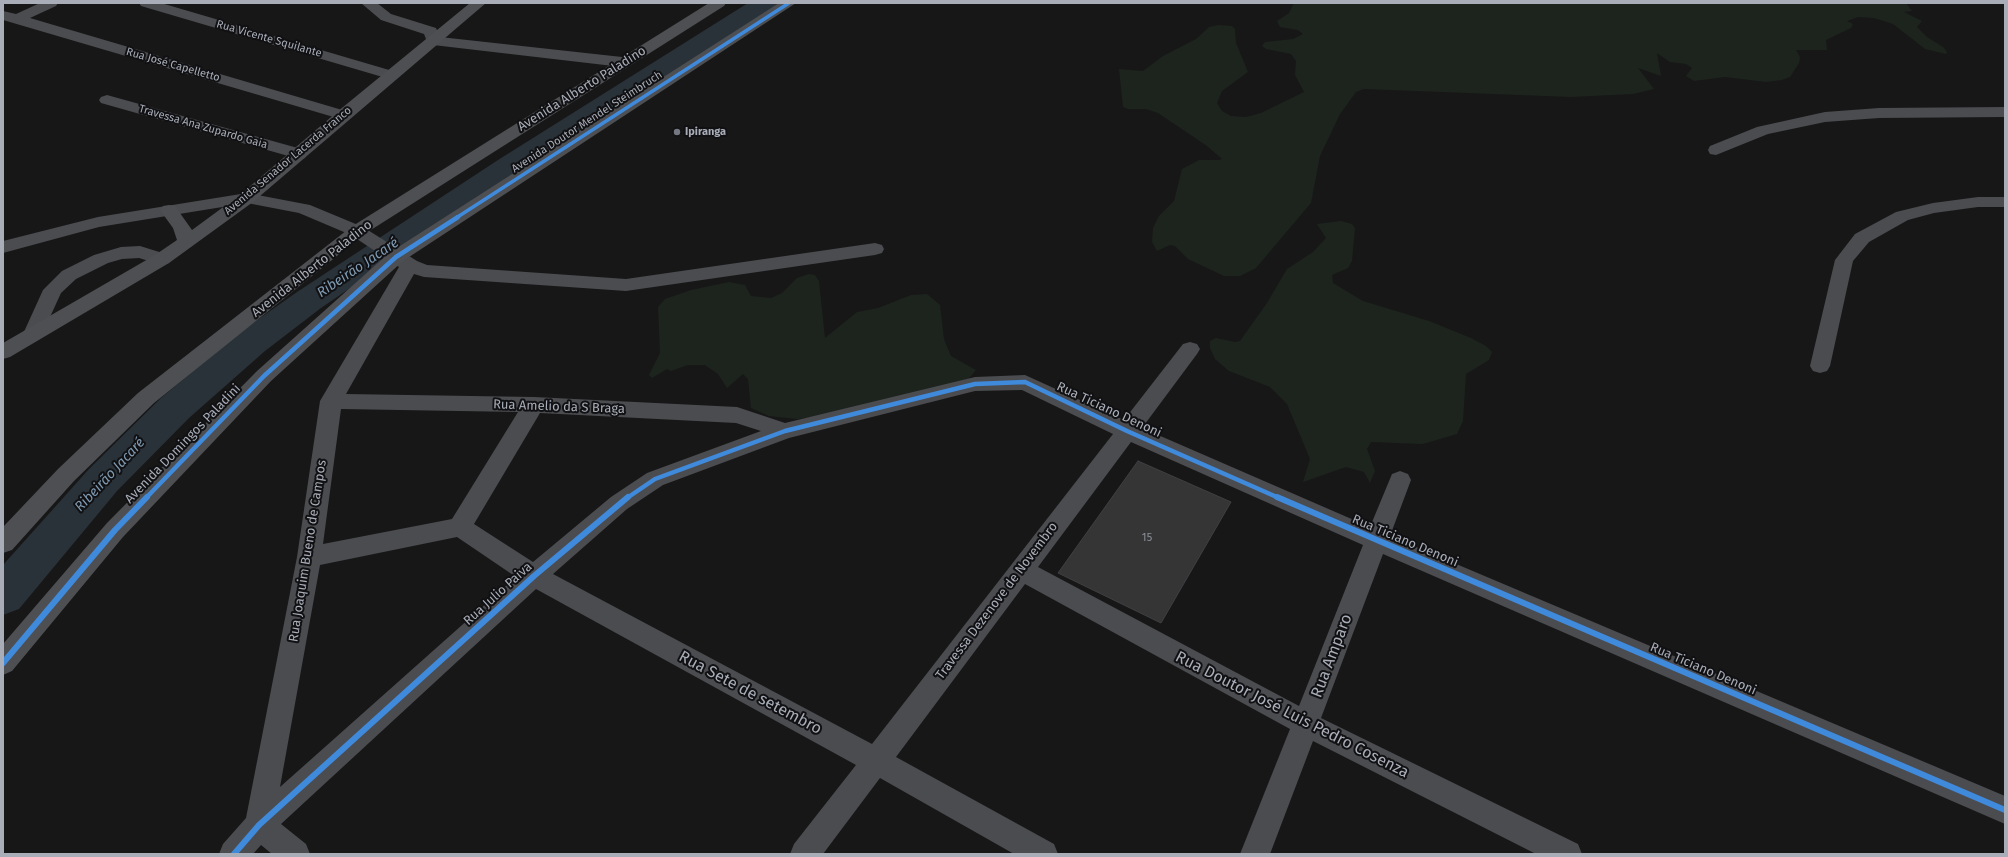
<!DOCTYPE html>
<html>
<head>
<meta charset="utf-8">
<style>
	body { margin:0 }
	#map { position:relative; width:2008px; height:857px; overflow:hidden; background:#171717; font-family:"Fira Sans",sans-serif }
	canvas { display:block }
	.frame { position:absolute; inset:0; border:4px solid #a8adb8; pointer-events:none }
</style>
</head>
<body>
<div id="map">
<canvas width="2008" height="857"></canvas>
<div class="frame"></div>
</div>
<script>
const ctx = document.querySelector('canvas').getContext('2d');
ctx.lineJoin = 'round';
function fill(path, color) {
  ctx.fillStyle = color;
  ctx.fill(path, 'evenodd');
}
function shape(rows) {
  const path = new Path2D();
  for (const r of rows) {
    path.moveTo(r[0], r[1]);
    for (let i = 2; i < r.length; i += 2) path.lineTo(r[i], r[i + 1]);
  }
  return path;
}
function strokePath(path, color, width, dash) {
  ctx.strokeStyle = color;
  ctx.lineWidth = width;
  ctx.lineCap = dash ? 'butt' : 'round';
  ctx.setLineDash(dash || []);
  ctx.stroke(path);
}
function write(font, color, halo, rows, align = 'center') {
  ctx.font = font + ' "Fira Sans",sans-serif';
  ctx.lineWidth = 4;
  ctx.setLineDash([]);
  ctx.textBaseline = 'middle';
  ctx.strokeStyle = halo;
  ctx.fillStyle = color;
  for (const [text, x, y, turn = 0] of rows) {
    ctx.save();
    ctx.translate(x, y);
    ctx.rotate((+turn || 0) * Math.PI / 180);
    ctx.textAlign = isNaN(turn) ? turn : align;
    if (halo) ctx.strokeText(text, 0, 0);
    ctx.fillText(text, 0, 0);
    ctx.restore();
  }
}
const green = shape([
	[1294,3,1906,3,1912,11,1904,12,1922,21,1917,27,1927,37,1943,47,1947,52,1946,54,1925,49,1893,24,1874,18,1858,17,1847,21,1853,24,1851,28,1826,40,1827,50,1796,50,1800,57,1799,63,1790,77,1782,80,1766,82,1725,77,1694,81,1686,76,1692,68,1686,64,1670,62,1657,53,1661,76,1638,68,1654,89,1633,94,1571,97,1364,89,1356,92,1340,114,1320,156,1311,203,1256,268,1240,276,1224,276,1188,259,1175,246,1170,245,1157,251,1152,242,1153,228,1159,216,1174,201,1182,169,1199,160,1219,160,1222,159,1207,146,1158,113,1146,109,1128,109,1123,107,1119,69,1143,71,1163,56,1196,39,1209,27,1218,25,1232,26,1235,29,1236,43,1248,72,1222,91,1217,103,1222,111,1231,116,1246,117,1261,113,1304,92,1295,75,1296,61,1291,54,1266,49,1262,46,1265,42,1293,39,1303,34,1298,30,1280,27,1277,21,1289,13],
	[1341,221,1352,224,1355,228,1352,261,1348,268,1332,275,1333,283,1363,301,1429,321,1471,338,1486,346,1492,352,1489,360,1466,374,1463,421,1457,434,1423,444,1371,442,1367,449,1375,471,1370,483,1364,472,1346,467,1303,482,1310,459,1287,404,1270,387,1229,371,1215,359,1210,348,1210,341,1216,338,1235,342,1240,341,1267,303,1287,269,1313,252,1326,238,1317,224],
	[809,274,815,275,819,281,825,338,857,312,878,308,911,295,927,294,940,305,944,339,951,356,976,370,966,382,855,412,797,419,769,416,751,408,748,379,743,374,727,388,718,374,705,365,688,365,671,371,667,369,652,378,649,375,660,353,658,307,665,299,691,290,729,282,745,285,751,296,771,298,782,293,797,278]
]);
const river = shape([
	[748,3,778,3,774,8,520,172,321,308,265,351,189,418,117,491,19,609,3,615,3,565,89,469,161,398,239,333,297,292,498,160,748,3]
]);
const building = shape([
	[1138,461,1231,502,1161,623,1058,573,1138,461]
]);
const minor = shape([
	[40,3,58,3,56,6,30,18,349,112,351,115,349,118,343,120,337,118,3,20,3,11,16,14,40,3],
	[139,3,161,3,396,72,399,75,396,78,391,80,386,78,141,6,139,3],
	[361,3,377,3,391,14,436,28,440,37,622,57,627,59,630,62,627,65,622,67,433,45,428,44,424,34,381,20,361,3],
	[107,95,305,150,307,154,305,158,299,159,101,103,99,100,101,97,107,95],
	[2005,107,2005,117,1879,118,1825,122,1768,134,1716,155,1710,154,1708,150,1710,146,1757,127,1825,112,1879,108,2005,107],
	[247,193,310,205,363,227,417,261,427,265,626,279,875,243,882,245,884,249,882,253,875,255,626,291,424,277,414,274,346,394,534,397,737,407,785,423,975,377,1025,375,1124,420,1183,344,1190,342,1197,344,1200,349,1197,354,1142,428,1370,527,1392,474,1400,471,1408,474,1411,480,1390,536,2005,796,2005,824,1383,554,1321,718,1578,844,1582,854,1536,854,1313,741,1270,854,1240,854,1290,729,1025,584,896,757,1054,844,1058,854,1014,854,880,778,823,854,790,854,794,844,856,765,536,589,281,824,306,844,310,854,272,854,261,845,253,854,219,854,223,844,246,818,297,557,320,401,399,267,351,235,299,213,247,203,99,227,3,253,3,241,98,217,247,193],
	[1022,390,1113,434,872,744,553,574,627,509,663,485,789,438,975,391,1022,390],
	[341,409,518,412,452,519,323,544,341,409],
	[540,413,736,423,761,431,647,473,611,497,533,562,474,524,540,413],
	[1131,442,1363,545,1299,706,1038,567,1131,442],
	[457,537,516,577,280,787,320,565,457,537],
	[1978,197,2005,197,2005,207,1978,207,1934,213,1908,220,1869,242,1853,261,1830,366,1827,371,1820,373,1813,371,1810,366,1835,260,1855,234,1896,212,1933,203,1978,197],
	[140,246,169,255,171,259,169,263,162,265,139,258,122,259,108,263,76,279,61,293,40,339,33,341,26,339,23,334,43,290,62,271,94,255,121,247,140,246]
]);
const major = shape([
	[470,3,486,3,253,202,169,263,10,357,3,359,3,343,155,255,177,240,173,228,160,210,163,206,169,205,175,206,192,230,241,194,337,112,470,3],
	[709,3,726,3,724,6,363,235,154,403,74,481,12,550,3,553,3,527,58,469,138,393,351,227,709,3],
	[779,3,796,3,403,261,271,381,123,537,12,671,3,675,3,644,107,523,257,371,389,253,779,3]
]);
const cyclewayFar2 = shape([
	[456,218,789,3]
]);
const cyclewayFar1 = shape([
	[146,498,264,376,396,257,458,217],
	[627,498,655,479,785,431,975,384,1025,382,1127,431,1279,498]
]);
const cycleway = shape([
	[1277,497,2005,810],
	[3,663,115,530,147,497],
	[234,854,259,825,534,576,628,497]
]);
const markers = [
	[677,132,4,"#757880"]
];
const farStreetnames = [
	["Rua Vicente Squilante",269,39,16],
	["Rua José Capelletto",173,65,16],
	["Avenida Doutor Mendel Steimbruch",587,122,-33],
	["Travessa Ana Zupardo Gaia",203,127,16],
	["Avenida Senador Lacerda Franco",288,161,-40]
];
const farPoinames = [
	["Ipiranga",685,132]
];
const numberNames = [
	["15",1147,538]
];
const streetNames = [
	["Avenida Alberto Paladino",582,89,-32],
	["Avenida Alberto Paladino",312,269,-38],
	["Rua Amelio da S Braga",559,407,2],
	["Rua Ticiano Denoni",1109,410,25],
	["Avenida Domingos Paladini",183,444,-46],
	["Rua Ticiano Denoni",1405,541,23],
	["Rua Joaquim Bueno de Campos",308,551,-81],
	["Rua Julio Paiva",498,594,-42],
	["Travessa Dezenove de Novembro",997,601,-53],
	["Rua Ticiano Denoni",1703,669,23]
];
const waterNames = [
	["Ribeirão Jacaré",358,268,-34],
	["Ribeirão Jacaré",110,475,-47]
];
const nearStreetnames = [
	["Rua Amparo",1332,656,-69],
	["Rua Sete de setembro",750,693,28],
	["Rua Doutor José Luis Pedro Cosenza",1292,715,27]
];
fill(green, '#1d241e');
fill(river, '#2a3239');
fill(building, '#353536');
strokePath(building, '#3f4043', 1);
fill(minor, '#4b4c50');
fill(major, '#4d4f52');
strokePath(cyclewayFar2, '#408adc', 3.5);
strokePath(cyclewayFar1, '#408adc', 4.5);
strokePath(cycleway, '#408adc', 6);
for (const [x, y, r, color] of markers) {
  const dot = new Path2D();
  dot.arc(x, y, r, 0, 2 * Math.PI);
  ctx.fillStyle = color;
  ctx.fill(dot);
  strokePath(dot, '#111113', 1.5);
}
write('11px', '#a8adb8', '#111113', farStreetnames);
write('bold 11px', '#a8adb8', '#111113', farPoinames, 'left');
write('11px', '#8b8f98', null, numberNames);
write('13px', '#a8adb8', '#111113', streetNames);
write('italic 14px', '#7f9bb3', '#111113', waterNames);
write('16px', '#a8adb8', '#111113', nearStreetnames);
</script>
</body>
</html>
